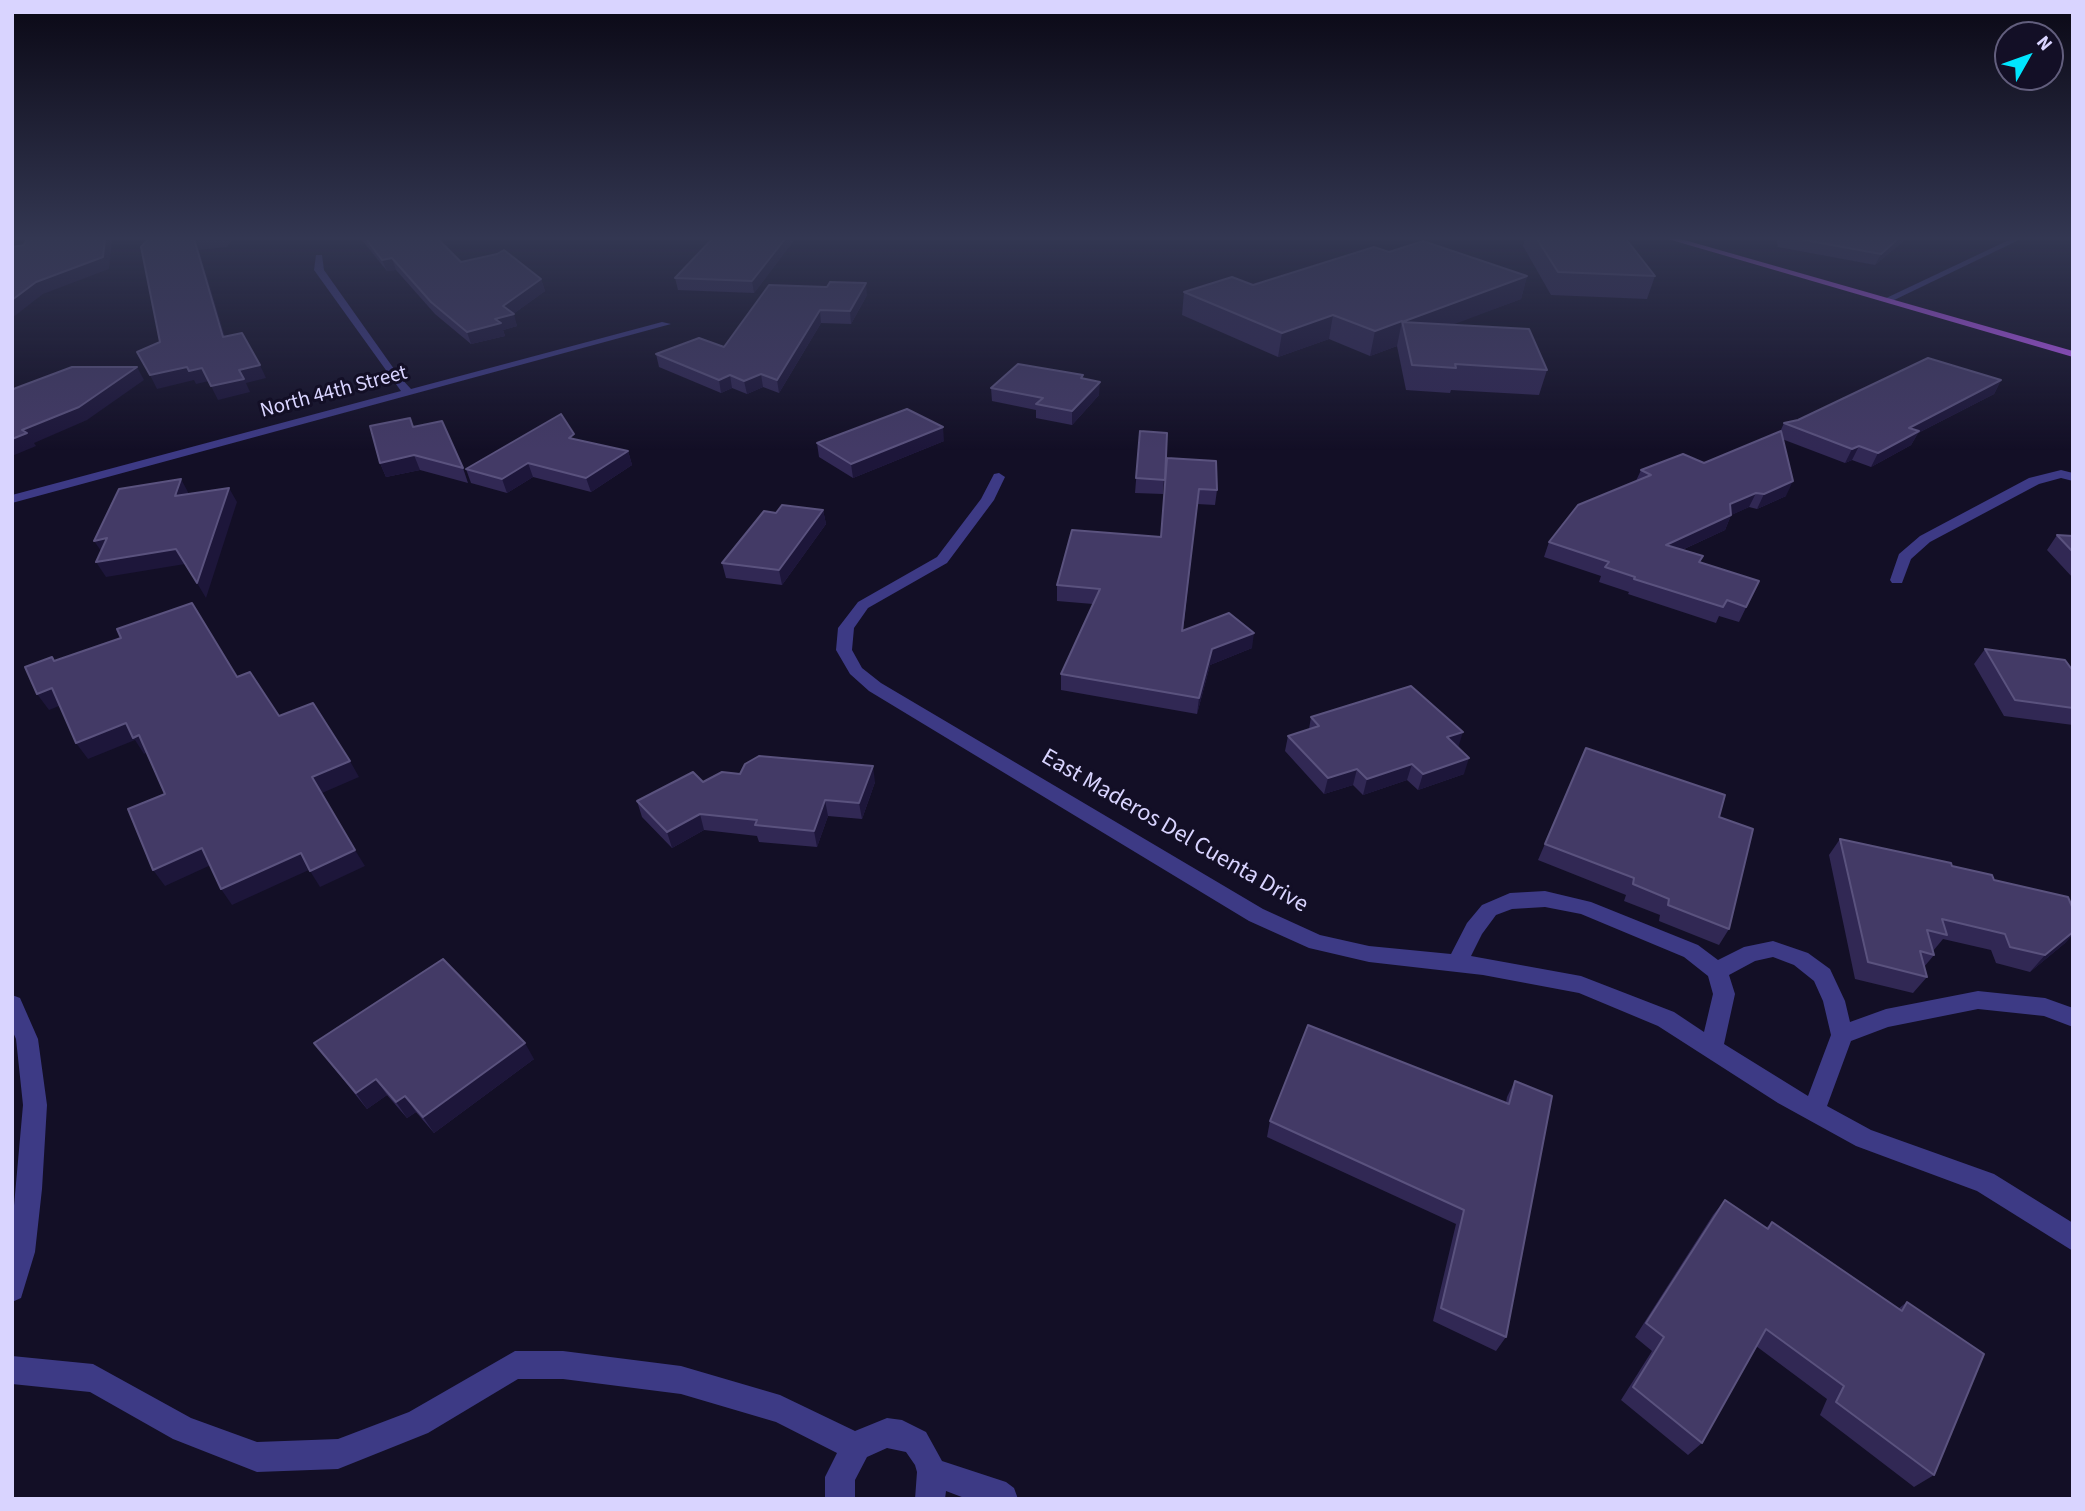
<!DOCTYPE html>
<html>
<head>
<meta charset="utf-8">
<style>
	body { margin:0 }
	#map { position:relative; width:2085px; height:1511px; overflow:hidden; background:#130f26; font-family:"Source Sans 3",sans-serif }
	canvas { display:block }
	.frame { position:absolute; inset:0; border:14px solid #d9d4ff; pointer-events:none }
	.north { position:absolute; left:1994px; top:21px; width:70px; height:70px; box-sizing:border-box; background:#130f26; border:2px solid #625e7d; border-radius:50%; rotate:50deg; font-size:19px; font-weight:700; line-height:28px; text-align:center; color:#d9d4ff }
	.north::after { content:''; display:block; margin:auto; width:24px; height:32px; background:#00e5ff; clip-path:polygon(50% 0,100% 100%,50% 72%,0 100%) }
</style>
</head>
<body>
<div id="map">
<canvas width="2085" height="1511"></canvas>
<div class="frame"></div>
<div class="north">N</div>
</div>
<script>
const ctx = document.querySelector('canvas').getContext('2d');
ctx.lineJoin = 'round';
function shape(rows) {
  const path = new Path2D();
  for (const r of rows) {
    path.moveTo(r[0], r[1]);
    for (let i = 2; i < r.length; i += 2) path.lineTo(r[i], r[i + 1]);
  }
  return path;
}
function fill(path, color) {
  ctx.fillStyle = color;
  ctx.fill(path, 'evenodd');
}
function strokePath(path, color, width, dash) {
  ctx.strokeStyle = color;
  ctx.lineWidth = width;
  ctx.lineCap = dash ? 'butt' : 'round';
  ctx.setLineDash(dash || []);
  ctx.stroke(path);
}
function write(font, color, halo, rows, align = 'center') {
  ctx.font = font + ' "Source Sans 3",sans-serif';
  ctx.lineWidth = 6;
  ctx.setLineDash([]);
  ctx.textBaseline = 'middle';
  ctx.strokeStyle = halo;
  ctx.fillStyle = color;
  for (const [text, x, y, turn = 0] of rows) {
    ctx.save();
    ctx.translate(x, y);
    ctx.rotate((+turn || 0) * Math.PI / 180);
    ctx.textAlign = isNaN(turn) ? turn : align;
    if (halo) ctx.strokeText(text, 0, 0);
    ctx.fillText(text, 0, 0);
    ctx.restore();
  }
}
const minor = shape([
	[2011,239,2021,239,1890,302,1882,300,2011,239],
	[316,255,322,255,324,270,399,376,411,389,662,322,671,324,12,503,12,495,401,391,314,270,316,255],
	[2061,470,2073,473,2073,481,2061,478,2039,484,1930,542,1911,559,1902,583,1892,583,1890,580,1899,554,1920,536,2029,478,2061,470],
	[999,473,1005,477,994,500,947,563,868,608,854,628,852,650,862,668,881,683,1263,909,1320,935,1369,946,1451,954,1467,923,1482,905,1510,893,1545,891,1591,902,1698,945,1718,960,1744,947,1773,941,1808,953,1830,969,1845,1001,1850,1022,1886,1009,1978,991,2045,998,2073,1008,2073,1027,2044,1016,1978,1009,1888,1027,1851,1041,1827,1106,1871,1130,1994,1174,2073,1223,2073,1251,1977,1191,1856,1146,1778,1103,1658,1026,1579,993,1483,975,1369,962,1309,948,1249,921,869,691,850,674,836,650,838,628,858,602,937,557,981,499,994,474,999,473],
	[1545,907,1581,914,1684,957,1708,976,1713,994,1704,1032,1674,1012,1581,976,1471,956,1482,934,1496,915,1512,909,1545,907],
	[1773,957,1794,965,1814,981,1823,1001,1831,1035,1808,1096,1724,1044,1735,994,1729,975,1755,961,1773,957],
	[12,995,20,998,38,1039,47,1105,42,1189,35,1252,21,1298,12,1302,12,1228,23,1105,16,1039,12,1030,12,995],
	[515,1351,563,1351,681,1366,780,1395,855,1431,887,1418,902,1420,926,1432,942,1461,1006,1482,1014,1488,1018,1499,967,1499,946,1491,945,1499,915,1499,917,1472,915,1465,906,1452,887,1448,867,1457,855,1480,855,1499,825,1499,825,1477,837,1453,776,1422,681,1394,563,1379,518,1379,428,1433,338,1469,257,1472,173,1439,90,1392,12,1384,12,1356,93,1364,191,1418,257,1442,338,1439,409,1412,515,1351]
]);
const major = shape([
	[1668,239,1681,239,2073,351,2073,357,1668,239]
]);
const wall = shape([
	[361,239,438,239,461,262,541,279,545,291,513,314,517,326,503,330,505,336,471,344,435,314,396,270,387,271],
	[795,239,754,293,678,290,675,278],
	[1525,239,1623,239,1655,276,1647,299,1551,295,1523,246],
	[1776,239,1906,239,1875,265,1778,247],
	[1389,252,1527,276,1521,299,1453,324,1547,370,1539,395,1451,390,1450,393,1406,390,1397,346,1370,356,1329,339,1278,357,1182,315,1184,292,1253,285],
	[769,285,867,295,851,324,821,323,779,393,763,387,747,394,732,388,721,393,659,367,656,354,724,347],
	[1083,375,1083,379,1099,395,1072,425,1036,418,1036,410,992,401,991,388],
	[2001,380,1994,394,1918,433,1911,445,1871,467,1852,460,1845,463,1782,439,1786,496,1757,509,1749,507,1731,515,1725,530,1682,550,1700,563,1759,581,1739,622,1719,616,1716,623,1628,594,1629,592,1599,582,1601,576,1544,557,1549,542,1636,481,1641,470,1704,463,1780,432,1784,423],
	[413,426,463,468,468,483,420,470,386,477,380,463],
	[1140,431,1167,433,1163,494,1135,493],
	[576,439,628,451,632,465,591,492,533,477,507,493,471,483,466,469],
	[944,441,853,478,819,457,817,443],
	[1167,458,1217,490,1215,505,1197,504,1183,631,1252,648,1210,665,1197,714,1061,690,1061,674,1093,604,1057,601,1057,585,1161,537],
	[823,510,826,524,782,585,726,578,722,563,776,513],
	[2057,535,2073,536,2073,578,2047,550],
	[1985,649,2073,671,2073,725,2004,716,1974,664],
	[1311,717,1458,747,1464,774,1418,790,1407,780,1363,795,1353,785,1324,794,1285,751,1288,736,1309,729],
	[1586,748,1719,817,1729,929,1719,945,1659,921,1660,915,1624,901,1626,895,1538,860],
	[875,782,862,819,828,816,817,847,759,842,757,836,704,830,672,848,642,817,637,801],
	[1840,839,1952,866,2073,909,2073,934,2065,943,2030,972,1996,963,1991,950,1943,939,1933,951,1934,955,1924,967,1927,977,1913,993,1855,979,1829,855],
	[314,1043,534,1059,434,1133,416,1112,407,1118,387,1095,367,1109],
	[1515,1081,1506,1337,1496,1351,1433,1321,1456,1224,1267,1137,1270,1121,1506,1103,1507,1097],
	[1725,1200,1766,1228,1772,1222,1898,1309,1907,1302,1934,1475,1914,1487,1820,1415,1827,1399,1756,1346,1702,1443,1688,1455,1621,1400,1652,1351,1635,1337,1713,1215]
]);
const shadedWall = shape([
	[105,239,112,239,109,269,43,294,12,318,12,300,36,282],
	[194,239,232,239,227,247,199,250,229,350,223,337],
	[785,239,795,239,754,293,752,281],
	[1898,239,1906,239,1875,265,1881,254],
	[392,258,396,270,387,271,382,260],
	[1527,276,1521,299,1407,342,1402,322],
	[541,279,545,291,513,314,514,314,517,326,503,330,505,336,471,344,467,332,495,319,503,306],
	[866,283,867,295,851,324,850,311],
	[820,310,821,323,779,393,777,380],
	[1333,315,1329,339,1278,357,1282,333],
	[1402,321,1397,346,1370,356,1375,331],
	[260,365,266,378,246,383,250,392,218,400,211,386,239,370],
	[137,367,144,380,87,420,34,443,36,446,12,456,12,439,22,430],
	[187,367,202,368,209,381,196,384,194,380,157,389,150,375],
	[761,374,763,387,747,394,744,381],
	[730,375,732,388,721,393,719,380],
	[2001,380,1994,394,1918,433,1911,445,1871,467,1878,453,1909,428],
	[1100,382,1099,395,1072,425,1072,411],
	[943,427,944,441,853,478,851,464],
	[1859,446,1852,460,1845,463,1852,449],
	[628,451,632,465,591,492,586,478],
	[414,455,420,470,386,477,380,463],
	[528,463,533,477,507,493,502,479],
	[181,479,189,494,175,496],
	[1793,481,1786,496,1757,509,1764,494],
	[229,488,237,502,206,598,197,583],
	[1756,493,1749,507,1723,519,1730,504],
	[823,510,826,524,782,585,779,570],
	[1731,515,1725,530,1660,560,1666,545],
	[107,538,104,555,94,541],
	[176,549,185,564,106,577,96,562],
	[1254,633,1252,648,1210,665,1197,714,1199,698,1212,649],
	[52,688,64,704,49,710,37,694],
	[126,723,139,735,150,751,144,754,135,740,88,759,76,743],
	[1463,732,1458,748,1447,737],
	[1469,758,1464,774,1418,790,1423,774],
	[350,761,359,777,322,793,312,777],
	[1412,764,1407,780,1363,795,1367,779],
	[873,766,875,782,862,819,859,803],
	[1357,769,1353,785,1324,794,1328,778],
	[825,800,828,816,817,847,814,831],
	[700,814,704,830,672,848,667,832],
	[202,848,213,864,165,886,153,870],
	[355,850,365,866,320,887,310,871],
	[301,853,311,869,232,905,221,889],
	[2073,932,2073,934,2065,943,2030,972,2045,955],
	[525,1043,534,1059,434,1133,423,1117],
	[376,1079,387,1095,367,1109,356,1093],
	[405,1096,416,1112,407,1118,396,1102]
]);
const building = shape([
	[26,239,105,239,103,257,36,282,12,300,12,247,24,245,26,239],
	[148,239,194,239,223,337,242,333,260,365,239,370,244,379,211,386,202,368,189,371,187,367,150,375,137,352,160,342,141,247,148,239],
	[366,239,438,239,461,262,497,254,504,250,541,279,503,306,514,314,495,319,501,323,467,332,431,302,392,258,382,260,366,239],
	[712,239,785,239,752,281,675,278,712,239],
	[1537,239,1626,239,1655,276,1558,272,1537,239],
	[1799,239,1898,239,1881,254,1799,239],
	[1423,241,1527,276,1402,322,1529,329,1547,370,1455,364,1456,368,1412,365,1402,321,1375,331,1333,315,1282,333,1184,292,1232,277,1253,285,1374,247,1389,252,1423,241],
	[830,282,866,283,850,311,820,310,777,380,761,374,744,381,730,375,719,380,656,354,699,338,724,347,769,285,827,287,830,282],
	[1928,358,2001,380,1909,428,1919,431,1878,453,1859,446,1852,449,1784,423,1798,420,1928,358],
	[1018,364,1083,375,1081,378,1100,382,1072,411,1036,404,1043,398,991,388,1018,364],
	[72,367,137,367,79,407,22,430,27,433,12,439,12,390,16,388,72,367],
	[907,409,943,427,851,464,817,443,907,409],
	[561,414,574,434,569,438,628,451,586,478,528,463,502,479,466,469,561,414],
	[410,418,413,427,442,421,463,468,414,455,380,463,370,426,410,418],
	[1140,431,1167,433,1165,480,1136,478,1140,431],
	[1781,431,1793,481,1764,494,1756,493,1730,504,1731,515,1666,545,1703,556,1699,562,1759,581,1746,607,1727,600,1723,607,1634,579,1635,577,1605,567,1609,562,1549,542,1578,505,1651,475,1641,470,1683,454,1704,463,1781,431],
	[1167,458,1216,461,1217,490,1199,489,1182,631,1229,613,1254,633,1212,649,1199,698,1061,674,1100,589,1057,585,1072,530,1161,537,1167,458],
	[181,479,175,496,229,488,197,583,176,549,96,562,107,538,94,541,119,489,181,479],
	[782,505,823,510,779,570,722,563,764,511,776,513,782,505],
	[2057,535,2073,536,2073,552,2057,535],
	[192,603,237,677,250,672,279,716,313,703,350,761,312,777,355,850,310,871,301,853,221,889,202,848,153,870,128,809,165,794,139,735,133,738,126,723,76,743,52,688,37,694,25,667,52,657,54,661,121,638,117,629,192,603],
	[1985,649,2065,660,2073,671,2073,708,2015,700,1985,649],
	[1411,686,1463,732,1447,737,1469,758,1423,774,1412,764,1367,779,1357,769,1328,778,1288,736,1319,726,1311,717,1411,686],
	[1586,748,1725,795,1719,817,1753,829,1729,929,1668,905,1669,899,1633,884,1634,878,1545,844,1586,748],
	[759,756,873,766,859,803,825,800,814,831,755,825,757,820,700,814,667,832,637,801,693,772,703,782,722,772,740,774,745,764,759,756],
	[1840,839,1951,863,1952,866,1992,875,1994,880,2068,897,2073,909,2073,932,2045,955,2010,947,2005,934,1942,919,1947,935,1927,930,1934,955,1920,951,1927,977,1868,962,1840,839],
	[443,959,525,1043,423,1117,405,1096,396,1102,376,1079,356,1093,314,1043,443,959],
	[1308,1025,1509,1104,1515,1081,1552,1096,1506,1337,1441,1308,1464,1210,1270,1121,1308,1025],
	[1725,1200,1768,1229,1772,1222,1902,1311,1907,1302,1984,1354,1934,1475,1836,1402,1844,1386,1766,1329,1702,1443,1633,1387,1664,1337,1646,1323,1725,1200]
]);
const farStreetnames = [
	["North 44th Street",334,393,-15]
];
const streetNames = [
	["East Maderos Del Cuenta Drive",1174,832,30]
];
fill(minor, '#3d3a85');
fill(major, '#c25bff');
fill(wall, '#312854');
fill(shadedWall, '#1d163a');
fill(building, '#433a66');
strokePath(building, '#5a527e', 2);
const sky = ctx.createLinearGradient(0, 0, 0, 450);
sky.addColorStop(0, '#0a0815');
sky.addColorStop(0.53, '#333752');
sky.addColorStop(1, '#33375200');
ctx.fillStyle = sky;
ctx.fillRect(0, 0, 2085, 450);
write('21px', '#d9d4ff', '#130f26', farStreetnames);
write('24px', '#d9d4ff', '#130f26', streetNames);
</script>
</body>
</html>
